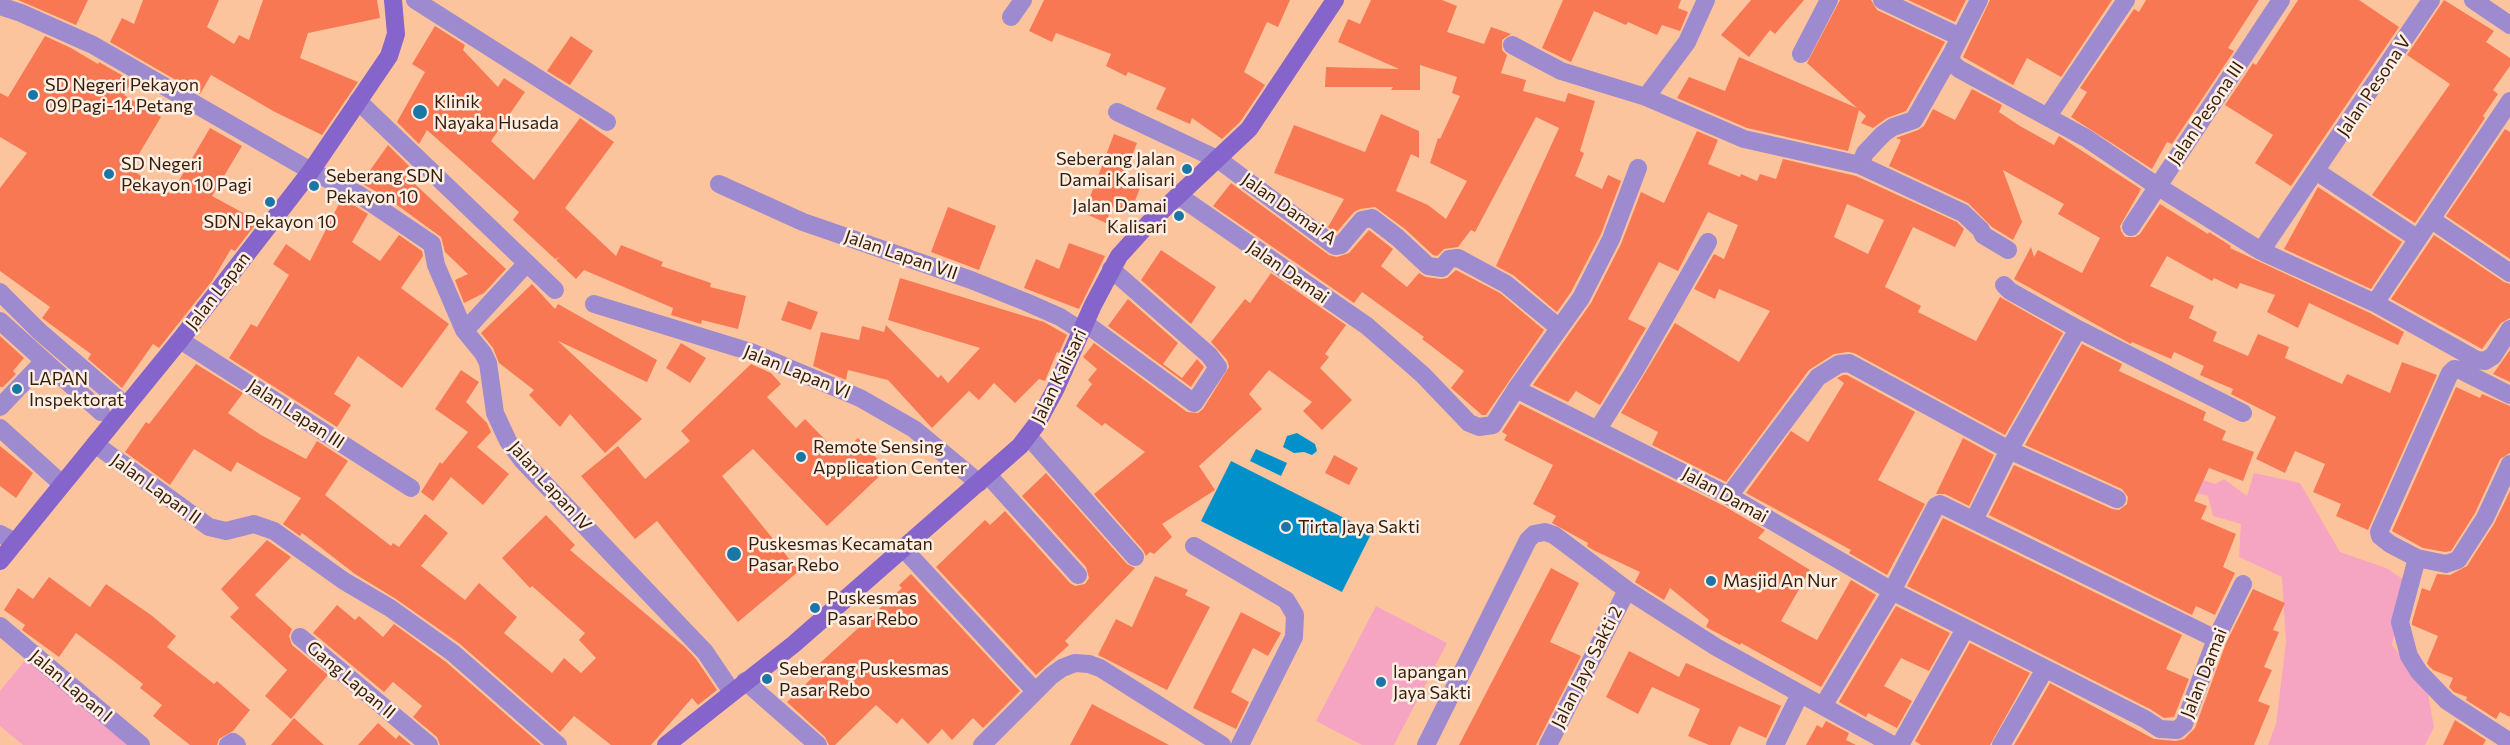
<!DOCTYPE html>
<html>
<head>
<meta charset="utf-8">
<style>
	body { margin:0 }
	canvas { display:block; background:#fcc49d }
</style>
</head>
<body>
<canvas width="2510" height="745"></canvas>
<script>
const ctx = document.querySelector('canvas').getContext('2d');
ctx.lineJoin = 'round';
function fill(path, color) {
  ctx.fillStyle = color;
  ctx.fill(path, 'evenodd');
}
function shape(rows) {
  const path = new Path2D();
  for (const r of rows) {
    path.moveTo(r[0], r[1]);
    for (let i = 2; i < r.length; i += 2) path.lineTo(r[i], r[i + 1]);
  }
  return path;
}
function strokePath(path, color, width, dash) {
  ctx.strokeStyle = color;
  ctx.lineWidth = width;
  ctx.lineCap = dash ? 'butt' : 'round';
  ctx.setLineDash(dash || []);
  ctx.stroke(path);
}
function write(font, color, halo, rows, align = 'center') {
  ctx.font = font + ' Commissioner,sans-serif';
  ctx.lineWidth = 5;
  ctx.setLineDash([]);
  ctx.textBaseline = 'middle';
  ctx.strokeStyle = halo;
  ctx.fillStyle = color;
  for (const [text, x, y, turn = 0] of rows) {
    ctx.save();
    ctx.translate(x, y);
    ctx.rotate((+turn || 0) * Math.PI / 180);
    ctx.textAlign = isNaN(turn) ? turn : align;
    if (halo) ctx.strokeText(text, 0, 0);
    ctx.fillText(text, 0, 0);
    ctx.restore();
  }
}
const green = shape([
	[2183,473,2215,484,2224,479,2247,496,2254,473,2300,483,2340,552,2386,568,2406,581,2392,645,2427,689,2434,727,2425,745,2268,745,2276,724,2286,642,2282,577,2239,557,2241,524,2213,516,2208,496,2176,487],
	[1376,606,1447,643,1394,745,1362,745,1316,721],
	[27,658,131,745,23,745,0,726,0,691]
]);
const water = shape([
	[1297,433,1315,444,1317,451,1312,455,1304,452,1294,453,1283,447,1287,436],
	[1256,449,1287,463,1281,476,1250,461],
	[1231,461,1372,532,1342,592,1201,521]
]);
const building = shape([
	[18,0,88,0,76,25],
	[143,0,219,0,207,27,234,44,239,35,249,40,263,0,377,0,380,18,308,33,300,58,358,82,322,135,275,112,211,75,200,94,110,42,122,18,134,24],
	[1044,0,1290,0,1278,27,1267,22,1244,72,1265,85,1240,122,1222,139,1192,118,1190,124,1156,109,1166,88,1128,72,1126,76,1106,66,1111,54,1056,33,1052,42,1029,31],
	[1371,0,1442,0,1457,6,1447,32,1484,44,1491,27,1511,34,1502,40,1502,50,1507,55,1501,73,1526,80,1523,91,1565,102,1568,93,1595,101,1580,151,1584,153,1575,176,1602,189,1608,175,1621,181,1601,234,1571,292,1557,312,1513,275,1496,266,1559,128,1536,117,1475,232,1471,230,1458,247,1444,249,1437,256,1433,255,1405,229,1375,207,1360,209,1354,212,1336,233,1328,227,1344,199,1274,173,1294,125,1365,152,1381,114,1419,131,1419,158,1411,154,1396,191,1428,205,1446,219,1467,181,1430,163,1438,138,1440,139,1460,96,1452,93,1457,77,1420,65,1420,90,1391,90,1393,87,1325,87,1326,67,1399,69,1338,42,1348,19,1360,24],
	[1563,0,1681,0,1678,8,1688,12,1680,31,1662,25,1657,35,1628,22,1626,25,1594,11,1571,62,1542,48],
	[1751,0,1804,0,1775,34,1770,30,1749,57,1721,35],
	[1840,0,1871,0,1877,10,1945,42,1906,111,1887,118,1873,128,1861,123,1866,116,1859,110,1848,151,1747,128,1677,98,1689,77,1725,91,1739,57,1857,108,1807,63],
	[1908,0,1966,0,1955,22],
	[1990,0,2112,0,2061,77,2027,58,2013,85,1963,57],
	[2146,0,2259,0,2228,48,2234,51,2172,144,2167,142,2152,169,2071,117,2087,92,2080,88,2134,9,2139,12],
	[2298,0,2359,0,2399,27,2291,186,2255,163,2273,135,2225,105,2253,63,2256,65],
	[2444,0,2494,31,2486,42,2510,58,2510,66,2493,90,2498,94,2483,116,2485,118,2415,223,2372,195,2450,84,2407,55],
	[435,26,465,45,463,50,498,87,504,78,525,92,491,141,534,180,580,118,614,142,565,208,616,256,621,245,663,262,661,266,711,283,710,287,746,296,738,329,702,320,701,324,671,315,673,308,584,270,576,279,556,260,560,257,555,259,513,220,519,212,427,130,419,144,397,122,425,72,412,64],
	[45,36,71,48,98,64,99,62,132,81,124,95,161,117,130,169,171,194,210,128,242,146,212,196,258,221,235,251,231,249,212,281,159,348,153,344,122,388,88,359,91,354,42,318,50,307,0,271,0,188,27,153,0,137,0,93,8,97],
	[571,36,593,51,570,85,547,71],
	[1972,89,2002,105,1999,112,2020,126,2054,145,2059,136,2141,189,2120,226,2121,231,2125,237,2135,237,2140,234,2160,204,2208,234,2209,232,2231,246,2230,248,2370,313,2404,332,2398,345,2309,303,2298,328,2267,312,2275,295,2240,283,2237,289,2214,278,2212,281,2167,256,2150,286,2194,306,2189,318,2217,332,2213,341,2248,356,2258,334,2289,347,2285,358,2342,384,2347,374,2390,393,2402,362,2437,375,2368,530,2336,516,2341,504,2313,492,2325,464,2295,451,2285,473,2256,459,2276,417,2231,394,2233,389,2200,375,2204,366,2174,352,2171,359,2132,342,2131,344,2014,279,2031,247,2034,257,2038,250,2082,273,2100,238,2058,214,2064,204,2003,170,2022,222,2013,240,1992,227,1968,203,1889,166,1901,140,1896,138,1918,130,1924,126,1933,109,1955,120],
	[2505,129,2510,132,2510,259,2446,216],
	[1697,131,1718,140,1708,164,1740,177,1741,174,1757,181,1760,174,1776,179,1783,159,1856,176,1957,222,1964,229,1955,247,1913,227,1885,287,1921,306,1918,312,1976,341,2000,297,2063,333,2005,435,1854,353,1848,352,1834,354,1809,370,1726,482,1652,445,1658,432,1621,413,1675,323,1739,362,1770,311,1719,289,1715,299,1694,289,1714,254,1724,259,1738,225,1708,212,1678,271,1659,262,1646,286,1628,319,1646,328,1600,405,1576,391,1568,402,1533,385,1591,303,1621,244,1641,192,1664,203],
	[1847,204,1884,220,1868,254,1834,237],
	[1114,134,1137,143,1122,181,1140,188,1130,214,1112,207,1106,223,1084,213],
	[388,145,409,166,403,173,506,269,484,293,464,303,455,280,468,274,445,252,441,237,386,197,361,183],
	[1231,183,1329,255,1337,257,1349,253,1369,230,1393,249,1381,266,1407,287,1419,273,1426,277,1441,279,1447,278,1456,270,1500,293,1544,330,1486,415,1482,415,1451,388,1464,371,1422,339,1424,337,1362,292,1354,303,1213,206],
	[2318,187,2402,242,2371,289,2284,249],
	[342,198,368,214,352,242,380,261,399,235,422,251,423,256,401,288,449,324,402,388,358,356,334,394,351,405,337,427,229,358,251,324,257,327,289,275,273,264,286,244,310,261],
	[948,207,996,226,979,270,931,252],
	[2434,235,2504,282,2510,284,2510,318,2501,323,2482,349,2391,299],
	[1069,243,1105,256,1079,309,1024,288,1036,259,1059,269],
	[1161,250,1216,287,1191,324,1141,280],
	[1271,273,1346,325,1325,354,1329,357,1320,368,1352,400,1322,430,1303,411,1312,402,1269,370,1249,394,1262,409,1199,466,1215,490,1162,524,1172,537,1154,554,1150,552,1146,556,1143,550,1094,494,1145,452,1105,423,1102,426,1076,406,1092,384,1088,380,1097,369,1083,357,1094,343,1187,412,1198,413,1203,409,1229,367,1227,360,1211,342,1245,299,1250,303],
	[900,278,1044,322,1067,335,1059,353,1057,352,1045,381,1039,379,1015,403,994,383,979,400,969,391,932,428,888,380,848,370,846,380,813,366,821,332,859,340,862,326,884,332,886,325,938,378,941,375,948,383,980,348,888,320],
	[532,284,555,309,558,304,657,360,647,382,558,341,642,419,605,453,570,414,560,427,529,395,534,390,499,363,493,348,481,333],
	[1128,299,1178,343,1163,364,1182,378,1197,359,1204,367,1191,387,1108,326],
	[788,301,818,312,811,330,781,320],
	[0,336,24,358,13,371,16,374,3,387,0,387],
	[681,343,706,358,690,383,666,368],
	[2082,344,2122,364,2119,371,2206,412,2203,420,2226,431,2222,440,2254,452,2243,481,2209,468,2194,501,2207,506,2201,519,2236,534,2223,567,2235,573,2215,615,2196,606,2192,615,1989,515,2014,465,2112,509,2119,510,2127,504,2128,497,2122,489,2025,445],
	[2510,350,2510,382,2493,374],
	[196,364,243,393,228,413,261,435,306,459,317,441,348,461,325,495,391,546,393,543,399,547,425,514,448,533,421,566,465,600,479,583,517,617,504,633,552,673,564,658,581,673,596,658,579,640,585,633,532,586,530,588,502,558,546,515,575,545,570,550,685,647,696,659,717,690,698,705,692,698,651,745,611,745,574,716,560,732,460,644,396,599,355,574,302,533,300,536,283,524,301,498,237,462,231,472,194,449,170,485,125,452,146,422,149,424],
	[751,364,771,373,781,384,767,397,796,428,805,419,840,455,858,438,887,469,827,526,753,449,722,476,799,571,738,622,657,521,635,539,581,476,618,446,645,479,690,441,681,431],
	[461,370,479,382,466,402,487,423,491,432,477,447,509,474,483,505,451,477,433,501,421,492,440,462,442,464,468,432,435,409],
	[1843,375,1847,375,1915,412,1878,480,1925,504,1887,575,1849,553,1851,550,1746,493,1791,431,1808,442,1844,383,1837,378],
	[2456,387,2480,398,2482,394,2510,406,2510,453,2500,459,2475,513,2451,551,2445,552,2423,548,2392,531],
	[1520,404,1724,506,1765,530,1758,538,1810,570,1781,621,1817,640,1851,580,1876,595,1821,687,1741,643,1740,645,1706,627,1709,620,1670,588,1664,600,1635,582,1640,572,1593,550,1587,546,1588,543,1552,523,1556,516,1533,504,1553,465,1504,440,1507,435,1502,432],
	[1963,438,1994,455,1969,506,1945,494,1936,494],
	[0,446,33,473,16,498,0,486],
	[1334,455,1358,468,1349,485,1325,473],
	[1046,473,1127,564,1135,568,1065,641,1069,645,1036,675,936,567,985,520,990,525,1005,511,1070,583,1075,586,1085,584,1089,578,1086,567,1022,496],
	[2510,491,2510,717,2500,712,2496,719,2466,700,2467,697,2454,692,2449,687,2453,678,2433,670,2428,665,2427,663,2438,636,2412,625,2412,622,2422,588,2430,591,2437,574,2450,575,2467,566,2494,524],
	[1943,518,2182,635,2166,669,2189,679,2174,717,2164,718,2150,709,1907,586],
	[267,540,291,557,255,595,292,629,289,636,292,645,328,675,291,719,265,696,287,670,230,617,239,608,221,589],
	[1551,568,1579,583,1550,642,1581,656,1536,745,1459,745],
	[911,574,1020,691,983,728,973,718,952,740,942,729,928,744,902,718,897,724,876,705,835,745,829,745,825,737,787,702,812,678,808,674,902,588,899,585],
	[1155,576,1188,590,1185,595,1210,607,1167,690,1098,655,1116,619,1132,627],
	[49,577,90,607,106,584,151,615,176,636,167,647,214,684,217,681,250,710,233,731,219,739,217,745,190,745,153,716,162,705,140,688,143,684,111,659,76,633,59,657,22,630,25,625,4,610,18,588,33,599],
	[2253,589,2285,603,2273,630,2279,632,2264,667,2272,670,2258,701,2270,706,2254,745,2014,745,2050,683,2154,739,2176,741,2184,739,2195,728,2226,643],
	[337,605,355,620,359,616,383,637,394,624,446,662,541,745,440,745,437,737,413,717,422,706,393,682,384,692,313,633],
	[1896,606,1950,633,1929,671,1901,658,1884,686,1912,701,1897,728,1868,713,1866,717,1839,702],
	[1241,612,1281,633,1268,656,1253,648,1231,692,1249,702,1236,729,1193,708],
	[1970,643,2030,673,1990,745,1921,745,1915,741],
	[1629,651,1679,677,1686,663,1781,706,1766,738,1739,726,1730,745,1709,745,1688,736,1700,709,1652,687,1638,714,1606,697],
	[1092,704,1169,745,1070,745],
	[294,718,324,745,271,745],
	[2455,720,2486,740,2483,745,2443,745],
	[1826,721,1849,733,1846,740,1856,745,1806,745,1817,725,1822,728],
	[378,723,396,739,399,735,411,745,358,745]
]);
const street = shape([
	[415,0,607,122],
	[1882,0,1960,37],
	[1979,0,1951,55,1952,63,1959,69,2086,138,2157,186,2261,251,2375,303,2477,360,2485,361,2493,356,2510,329],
	[2473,0,2510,25],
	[0,6,21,13,93,45,311,171,358,194,432,244,436,265,464,330,483,353,488,363,495,413,508,441,522,460,705,652,732,692],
	[1011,17,1023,0],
	[1512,45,1561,71,1646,97,1744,139,1860,165,1963,213,1981,230,1983,235,2008,250],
	[1801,54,1829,0],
	[1646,97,1687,42,1706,0],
	[358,101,555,290],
	[1117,112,1219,160,1335,246,1341,245,1362,220,1372,218,1398,238,1428,266,1442,268,1449,259,1458,258,1506,284,1558,327],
	[2048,116,2126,0],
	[1860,165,1865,153,1883,134,1893,127,1914,120,1951,55],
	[2316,171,2418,239],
	[719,184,803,222,971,280,1026,302,1060,317,1082,331],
	[1179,196,1367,326,1423,375,1469,423,1479,427,1493,425,1516,389,1729,496,1892,591,2145,719,2160,729,2177,730,2184,724,2216,639,2243,584],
	[2432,220,2510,273],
	[2131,227,2281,0],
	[2261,251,2431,0],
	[2004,285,2010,291,2078,329],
	[0,292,39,331,126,406],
	[2375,303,2510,101],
	[594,304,751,352,860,398,914,429,979,483],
	[0,321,101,412],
	[1085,323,1194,403,1218,367,1209,355,1111,269],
	[470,325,527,263],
	[180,340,411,488],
	[1516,389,1581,298,1611,239,1638,168],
	[2510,395,2460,370,2454,369,2450,373,2379,532,2380,536,2390,544,2417,558,2446,564,2458,560,2485,518,2510,464],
	[0,407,44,361],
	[0,428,62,484],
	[1598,429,1635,370,1708,242],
	[1028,436,1135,557],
	[95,444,209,527,226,531,254,524,274,531,344,581,390,608,453,653,558,745],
	[988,475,1078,575],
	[1729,496,1818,377,1839,364,1849,363,2009,450,2117,499],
	[1974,520,2009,450,2078,329,2243,413],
	[0,534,15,542],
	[1194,546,1286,600,1295,615,1294,637,1240,745],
	[902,547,1035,691],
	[2417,558,2400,622,2409,656,2419,672,2447,701,2510,742],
	[0,626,141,745],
	[300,637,429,745],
	[745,681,818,745],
	[1823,706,1892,591,1936,506,1940,504,2216,639],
	[228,745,233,742,237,745],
	[982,745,1051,676,1062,668,1075,663,1089,664,1100,668,1222,745],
	[1426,745,1528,540,1534,534,1545,532,1554,535,1627,590,1716,647,1893,745],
	[1548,745,1627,590],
	[1775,745,1800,694],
	[1900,745,1965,629],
	[2001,745,2045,669]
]);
const secondary = shape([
	[0,561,180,340,311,171,389,56,396,34,393,0],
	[666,745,794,644,1020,446,1036,425,1055,390,1093,305,1119,256,1149,223,1249,129,1335,0]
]);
const markers = [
	[33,95,6,"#1a77a5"],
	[420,112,8,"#1a77a5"],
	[1187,169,6,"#1a77a5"],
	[109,174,6,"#1a77a5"],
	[314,186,6,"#1a77a5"],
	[270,202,6,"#1a77a5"],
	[1179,216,6,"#1a77a5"],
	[17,389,6,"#1a77a5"],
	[801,457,6,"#1a77a5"],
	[1286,527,6,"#1a77a5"],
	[734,554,8,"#1a77a5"],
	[1711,581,6,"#1a77a5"],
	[815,608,6,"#1a77a5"],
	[767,679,6,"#1a77a5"],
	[1381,682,6,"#1a77a5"]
];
const poiNames = [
	["SD Negeri Pekayon",45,85],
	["09 Pagi-14 Petang",45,106],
	["Klinik",434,102],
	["Nayaka Husada",434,123],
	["Seberang Jalan",1175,159,"right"],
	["Damai Kalisari",1175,180,"right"],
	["SD Negeri",121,164],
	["Pekayon 10 Pagi",121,185],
	["Seberang SDN",326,176],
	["Pekayon 10",326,197],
	["Jalan Damai",1167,206,"right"],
	["Kalisari",1167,227,"right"],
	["SDN Pekayon 10",270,222,"center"],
	["LAPAN",29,379],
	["Inspektorat",29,400],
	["Remote Sensing",813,447],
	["Application Center",813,468],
	["Tirta Jaya Sakti",1298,527],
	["Puskesmas Kecamatan",748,544],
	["Pasar Rebo",748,565],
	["Masjid An Nur",1723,581],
	["Puskesmas",827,598],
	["Pasar Rebo",827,619],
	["Seberang Puskesmas",779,669],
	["Pasar Rebo",779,690],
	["lapangan",1393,672],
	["Jaya Sakti",1393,693]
];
const streetNames = [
	["Jalan Pesona V",2374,86,-56],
	["Jalan Pesona III",2206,113,-56],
	["Jalan Damai A",1289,209,35],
	["Jalan Lapan VII",901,255,19],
	["Jalan Damai",1288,272,35],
	["Jalan Lapan",218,291,-52],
	["Jalan Lapan VI",797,372,22],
	["Jalan Kalisari",1059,376,-64],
	["Jalan Lapan III",296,414,33],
	["Jalan Lapan IV",550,486,48],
	["Jalan Lapan II",156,489,36],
	["Jalan Damai",1725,495,29],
	["Jalan Jaya Sakti 2",1587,667,-63],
	["Jalan Damai",2204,673,-68],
	["Gang Lapan II",351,680,40],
	["Jalan Lapan I",71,686,40]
];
fill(green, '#f5a5c2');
fill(water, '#0190ca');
fill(building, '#f97854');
strokePath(street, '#9d8acf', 18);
strokePath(secondary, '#8564cb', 18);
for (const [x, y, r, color] of markers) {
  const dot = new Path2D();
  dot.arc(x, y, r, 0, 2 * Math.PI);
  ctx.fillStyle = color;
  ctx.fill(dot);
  strokePath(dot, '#feefe5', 2);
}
write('18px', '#371d08', '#feefe5', poiNames, 'left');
write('18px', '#371d08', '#feefe5', streetNames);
</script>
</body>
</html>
